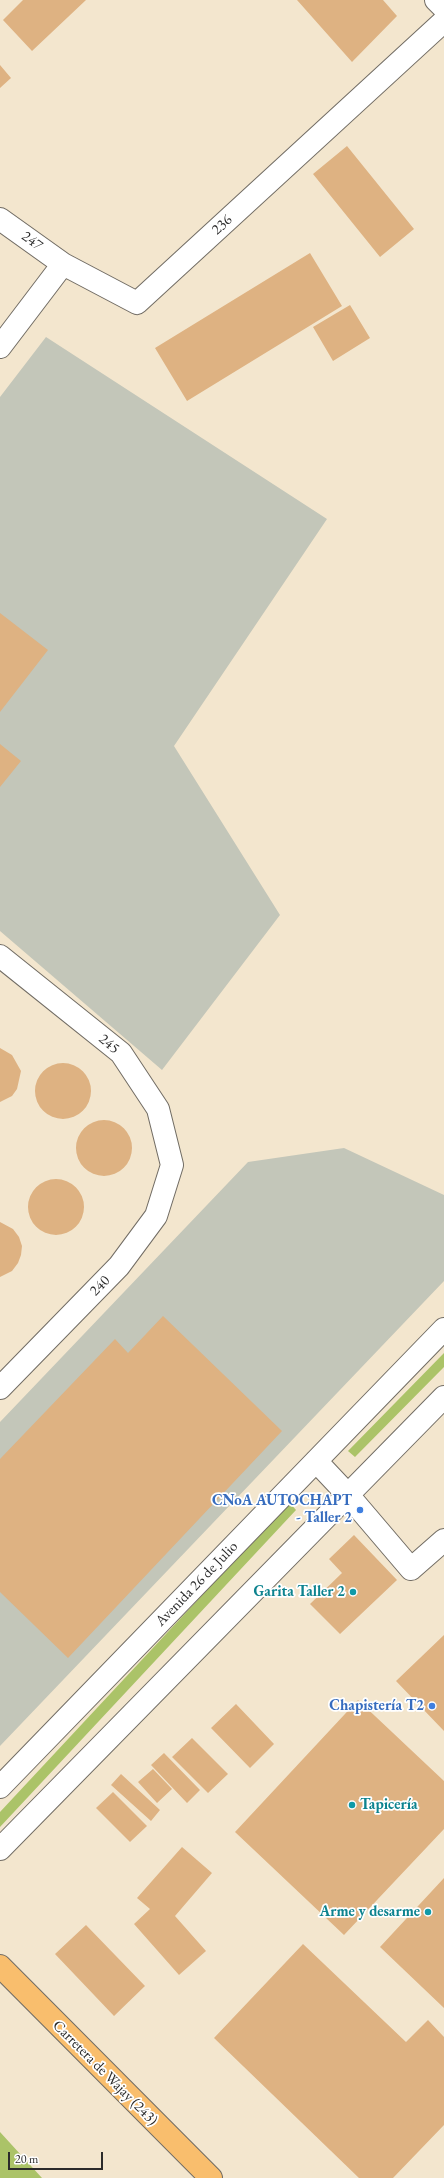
<!DOCTYPE html>
<html>
<head>
<meta charset="utf-8">
<style>
	body { margin:0 }
	#map { position:relative; width:444px; height:2178px; overflow:hidden; background:#f3e6ce; font-family:"EB Garamond",serif }
	canvas { display:block }
	.scale { position:absolute; left:8px; top:2152px; width:95px; height:18px; box-sizing:border-box; border:2px solid #2b2b2b; border-top:0; padding-left:5px; font-size:12px; line-height:14px; white-space:nowrap; color:#2b2b2b; -webkit-text-stroke:3px #fff; paint-order:stroke }
</style>
</head>
<body>
<div id="map">
<canvas width="444" height="2178"></canvas>
<div class="scale">20 m</div>
</div>
<script>
const ctx = document.querySelector('canvas').getContext('2d');
ctx.lineJoin = 'round';
function fill(path, color) {
  ctx.fillStyle = color;
  ctx.fill(path, 'evenodd');
}
function shape(rows) {
  const path = new Path2D();
  for (const r of rows) {
    if (r.length === 3) {
      path.moveTo(r[0] + r[2], r[1]);
      path.arc(r[0], r[1], r[2], 0, 2 * Math.PI);
      continue;
    }
    path.moveTo(r[0], r[1]);
    for (let i = 2; i < r.length; i += 2) path.lineTo(r[i], r[i + 1]);
  }
  return path;
}
function strokePath(path, color, width, dash) {
  ctx.strokeStyle = color;
  ctx.lineWidth = width;
  ctx.lineCap = dash ? 'butt' : 'round';
  ctx.setLineDash(dash || []);
  ctx.stroke(path);
}
function write(font, color, halo, rows, align = 'center') {
  ctx.font = font + ' "EB Garamond",serif';
  ctx.lineWidth = 3.5;
  ctx.setLineDash([]);
  ctx.textBaseline = 'middle';
  ctx.strokeStyle = halo;
  ctx.fillStyle = color;
  for (const [text, x, y, turn = 0] of rows) {
    ctx.save();
    ctx.translate(x, y);
    ctx.rotate((+turn || 0) * Math.PI / 180);
    ctx.textAlign = isNaN(turn) ? turn : align;
    if (halo) ctx.strokeText(text, 0, 0);
    ctx.fillText(text, 0, 0);
    ctx.restore();
  }
}
const industrial = shape([
	[46,337,327,519,174,746,280,915,162,1070,0,931,0,397],
	[344,1148,444,1195,444,1281,0,1746,0,1422,248,1162]
]);
const green = shape([
	[444,1353,444,1367,355,1457,348,1451],
	[289,1502,296,1510,0,1827,0,1812],
	[0,2132,42,2178,0,2178]
]);
const building = shape([
	[23,0,86,0,32,51,3,20],
	[297,0,383,0,397,16,352,62],
	[0,65,11,78,0,88],
	[347,146,414,229,380,257,313,174],
	[310,253,342,306,187,401,155,348],
	[350,305,370,338,333,361,313,327],
	[0,613,48,650,0,712],
	[0,744,21,761,0,787],
	[0,1048,12,1055,21,1071,17,1089,12,1096,0,1102],
	[63,1091,28],
	[104,1148,28],
	[56,1207,28],
	[0,1222,13,1229,19,1237,22,1246,21,1255,18,1263,12,1271,0,1277],
	[163,1316,282,1431,68,1658,0,1592,0,1459,115,1339,128,1353],
	[354,1535,397,1580,340,1634,310,1604,342,1573,329,1559],
	[444,1635,444,1731,396,1681],
	[358,1700,444,1781,444,1829,344,1935,235,1832],
	[236,1704,274,1744,250,1768,211,1728],
	[192,1738,228,1774,208,1793,172,1757],
	[164,1753,200,1790,187,1803,151,1765],
	[153,1769,172,1789,157,1803,138,1782],
	[121,1774,160,1810,151,1821,111,1785],
	[113,1792,147,1826,130,1842,96,1808],
	[182,1847,212,1873,175,1916,206,1951,179,1975,134,1924,150,1909,137,1898],
	[444,1878,444,2008,380,1947],
	[86,1925,145,1986,114,2016,55,1954],
	[303,1944,406,2042,428,2020,444,2037,444,2125,393,2178,359,2178,214,2038]
]);
const minor = shape([
	[436,0,444,8],
	[0,219,63,264,137,303,444,21],
	[0,347,63,264],
	[0,956,121,1053,158,1109,172,1165,156,1216,119,1266,0,1388],
	[316,1461,348,1495,411,1569,444,1540],
	[0,1787,444,1329],
	[0,1849,444,1397]
]);
const major = shape([
	[0,1966,211,2178]
]);
const markers = [
	[360,1510,4,"#3f7fe0"],
	[353,1592,4,"#0f9aa8"],
	[432,1706,4,"#3f7fe0"],
	[352,1805,4,"#0f9aa8"],
	[428,1912,4,"#0f9aa8"]
];
const streetNames = [
	["236",222,225,-43],
	["247",32,241,36],
	["245",109,1044,40],
	["240",100,1286,-46],
	["Avenida 26 de Julio",197,1584,-46],
	["Carretera de Wajay (243)",105,2073,45]
];
const shopNames = [
	["CNoA AUTOCHAPT",352,1501],
	["- Taller 2",352,1518],
	["Chapistería T2",424,1706]
];
const cultureNames = [
	["Garita Taller 2",345,1592],
	["Tapicería",360,1805,"left"],
	["Arme y desarme",420,1912]
];
fill(industrial, '#c3c6b9');
fill(green, '#abc368');
fill(building, '#deb282');
strokePath(minor, '#716c64', 24);
strokePath(major, '#716c64', 24);
strokePath(minor, '#fff', 22);
strokePath(major, '#f9be6d', 22);
for (const [x, y, r, color] of markers) {
  const dot = new Path2D();
  dot.arc(x, y, r, 0, 2 * Math.PI);
  ctx.fillStyle = color;
  ctx.fill(dot);
  strokePath(dot, '#fff', 1.5);
}
write('15px', '#2b2b2b', '#fff', streetNames);
write('bold 15px', '#366cbe', '#fff', shopNames, 'right');
write('bold 15px', '#0d838f', '#fff', cultureNames, 'right');
</script>
</body>
</html>
